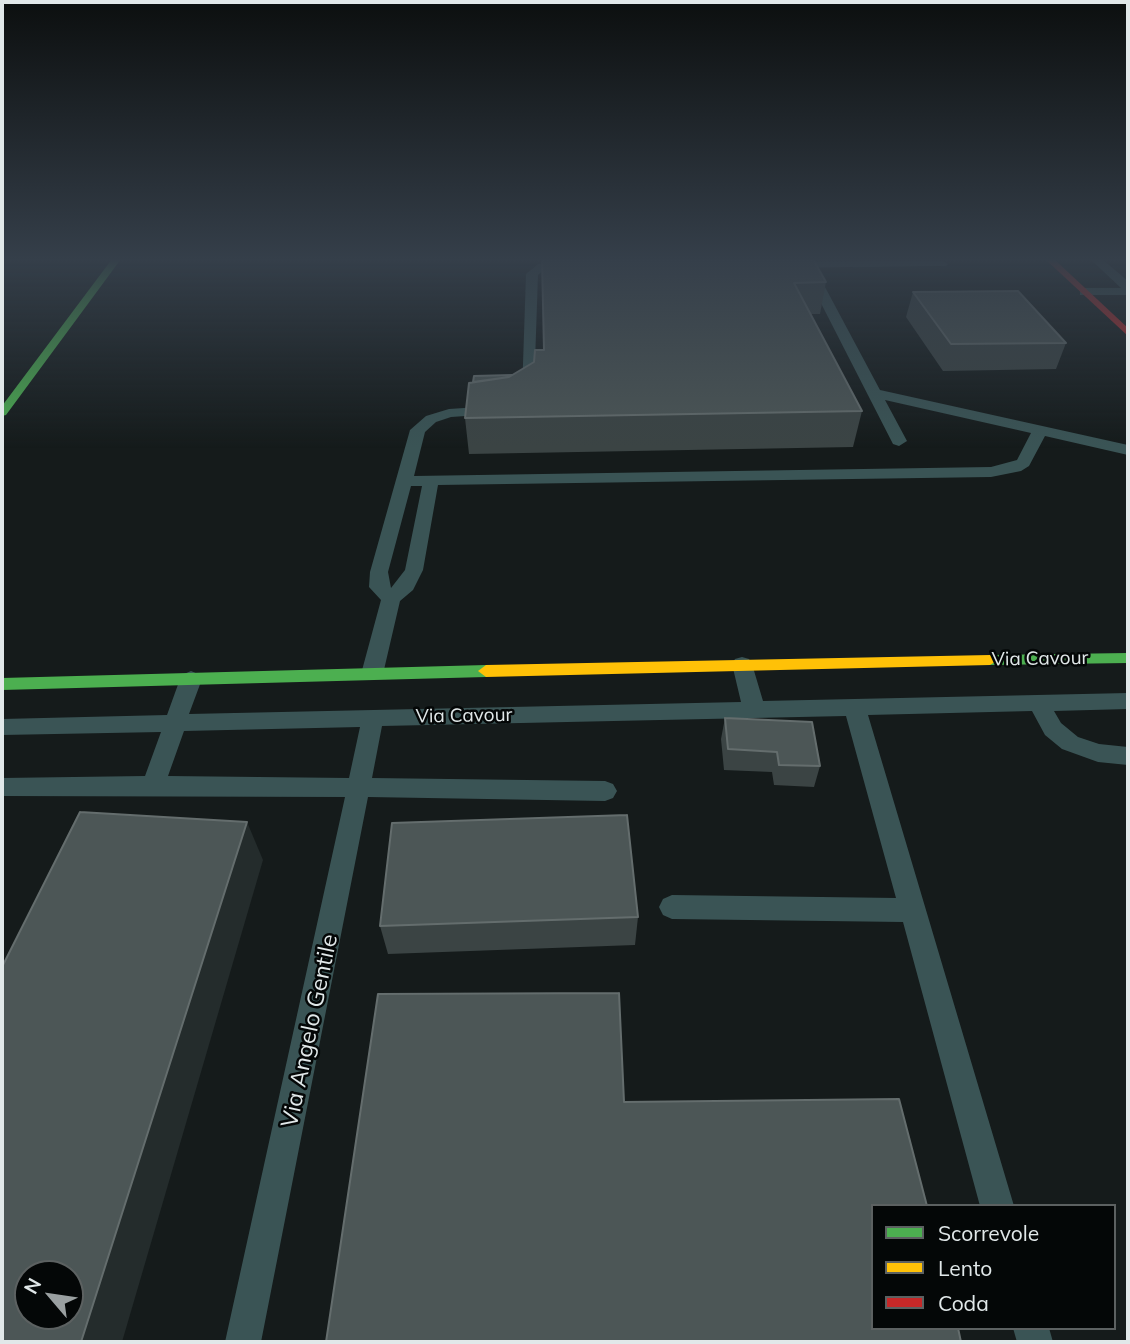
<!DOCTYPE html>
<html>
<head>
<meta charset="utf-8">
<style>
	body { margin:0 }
	#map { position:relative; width:1130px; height:1344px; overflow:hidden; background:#151b1b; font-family:Mulish,sans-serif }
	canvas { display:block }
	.frame { position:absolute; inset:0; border:4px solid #e1e8e9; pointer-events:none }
	.legend { position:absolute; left:871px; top:1204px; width:245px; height:126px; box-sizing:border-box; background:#040707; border:2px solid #5c6161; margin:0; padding:9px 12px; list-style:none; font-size:21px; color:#e1e8e9 }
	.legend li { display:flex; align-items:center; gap:14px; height:35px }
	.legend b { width:35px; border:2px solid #5c6161 }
	.north { position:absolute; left:14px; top:1260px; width:70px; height:70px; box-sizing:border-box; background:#040707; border:2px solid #5c6161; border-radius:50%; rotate:299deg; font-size:19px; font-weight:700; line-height:28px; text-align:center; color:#e1e8e9 }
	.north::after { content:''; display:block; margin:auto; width:24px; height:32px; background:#9aa0a1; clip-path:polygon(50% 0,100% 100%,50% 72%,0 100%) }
</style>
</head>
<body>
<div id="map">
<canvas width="1130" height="1344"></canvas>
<div class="frame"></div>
<ul class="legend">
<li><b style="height:9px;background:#4caf50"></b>Scorrevole</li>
<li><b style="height:9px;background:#ffc107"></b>Lento</li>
<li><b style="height:9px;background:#c62828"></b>Coda</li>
</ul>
<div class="north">N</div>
</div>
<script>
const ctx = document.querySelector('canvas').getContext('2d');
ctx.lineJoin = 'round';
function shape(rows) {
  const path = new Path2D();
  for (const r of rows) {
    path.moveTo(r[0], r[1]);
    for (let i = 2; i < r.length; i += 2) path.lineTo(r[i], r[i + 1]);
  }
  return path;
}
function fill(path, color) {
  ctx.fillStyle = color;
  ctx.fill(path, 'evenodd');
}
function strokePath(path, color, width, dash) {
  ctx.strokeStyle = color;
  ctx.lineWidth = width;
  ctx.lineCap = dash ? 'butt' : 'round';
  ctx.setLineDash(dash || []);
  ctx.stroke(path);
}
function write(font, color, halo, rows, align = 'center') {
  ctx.font = font + ' Mulish,sans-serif';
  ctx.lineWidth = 5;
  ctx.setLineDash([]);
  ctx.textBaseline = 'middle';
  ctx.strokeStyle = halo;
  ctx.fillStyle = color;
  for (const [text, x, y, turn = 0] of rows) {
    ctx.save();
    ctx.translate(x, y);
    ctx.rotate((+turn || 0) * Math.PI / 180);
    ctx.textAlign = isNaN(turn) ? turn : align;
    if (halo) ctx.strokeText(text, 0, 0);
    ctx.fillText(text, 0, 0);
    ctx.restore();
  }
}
const lane = shape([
	[1090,259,1102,259,1128,281,1128,295,1080,295,1080,289,1084,288,1121,288,1090,259],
	[568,261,574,264,572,266,545,269,538,275,534,391,527,395,522,394,526,274,538,264,568,261],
	[942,261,948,264,946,266,789,268,783,265,789,262,942,261],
	[811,269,817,272,880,390,1128,445,1128,455,1045,436,1029,466,1021,471,991,477,438,485,423,570,413,590,400,601,383,674,379,679,365,679,361,674,381,600,369,587,370,572,410,430,426,416,449,409,494,406,501,410,494,414,451,417,436,422,425,432,414,476,991,467,1017,460,1031,433,885,400,907,441,899,446,893,444,805,272,811,269],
	[411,486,422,486,405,570,391,588,388,572,411,486],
	[742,657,749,659,752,664,763,701,1128,693,1128,709,1054,711,1061,723,1078,737,1099,744,1128,747,1128,765,1098,762,1062,749,1045,735,1032,711,868,715,1014,1206,980,1206,903,922,672,919,663,915,659,907,663,899,672,895,896,898,846,716,382,726,372,778,605,781,613,784,617,791,613,798,605,801,368,797,261,1342,225,1342,345,797,2,796,2,778,145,776,161,732,2,735,2,719,167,715,180,679,184,674,191,671,198,674,202,679,189,714,741,702,732,664,735,659,742,657],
	[360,727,349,778,168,776,184,731,360,727],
	[1013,1328,1049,1328,1053,1342,1017,1342,1013,1328]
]);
const fast = shape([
	[112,259,121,259,6,415,2,416,2,406,112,259],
	[1128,653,1128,663,990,665,982,660,990,655,1128,653],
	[486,665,494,671,486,677,2,690,2,678,486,665]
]);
const slow = shape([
	[990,655,998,660,990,665,486,677,478,671,486,665,990,655]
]);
const jam = shape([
	[1045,259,1054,259,1128,328,1128,336,1045,259]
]);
const wall = shape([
	[541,259,826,282,820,314,811,314,862,411,853,447,469,454,465,418,512,375,534,362,544,350],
	[913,292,1066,343,1056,369,943,371,906,317],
	[725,718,820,766,814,787,774,785,772,772,724,770,721,739],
	[638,917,635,945,388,954,380,926]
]);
const shadedWall = shape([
	[247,822,263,860,122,1342,81,1342]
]);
const building = shape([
	[542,259,813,259,826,282,794,283,862,411,465,418,469,383,509,377,534,362,535,350,544,350,542,259],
	[1018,291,1066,343,951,344,913,292,1018,291],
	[512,375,509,377,473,382,474,376,512,375],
	[725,718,812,722,820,766,779,765,777,752,728,749,725,718],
	[80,812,247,822,81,1342,2,1342,2,967,80,812],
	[28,1274,70,1274,70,1316,28,1316,28,1274],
	[627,815,638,917,380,926,392,823,627,815],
	[619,993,624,1102,899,1099,927,1206,873,1206,873,1328,958,1328,961,1342,326,1342,378,994,619,993]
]);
const streetNames = [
	["Via Cavour",1040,659,-1],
	["Via Cavour",464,716,-1]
];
const nearStreetnames = [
	["Via Angelo Gentile",310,1031,-78]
];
fill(lane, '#3a5455');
fill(fast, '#4caf50');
fill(slow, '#ffc107');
fill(jam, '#c62828');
fill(wall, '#3b4444');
fill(shadedWall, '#242c2c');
fill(building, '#4c5656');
strokePath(building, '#646d6d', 2);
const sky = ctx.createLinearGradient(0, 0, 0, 448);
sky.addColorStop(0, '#0c0f0f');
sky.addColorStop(0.58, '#353f4a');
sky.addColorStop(1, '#353f4a00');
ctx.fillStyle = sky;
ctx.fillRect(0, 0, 1130, 448);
write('19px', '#e1e8e9', '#040707', streetNames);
write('23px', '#e1e8e9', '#040707', nearStreetnames);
</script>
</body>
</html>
